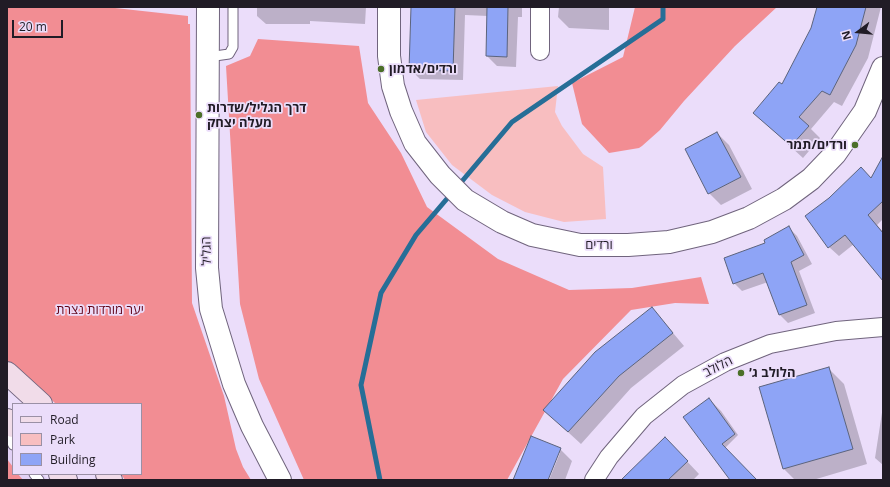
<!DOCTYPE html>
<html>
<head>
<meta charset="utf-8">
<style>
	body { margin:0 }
	#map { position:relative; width:890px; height:487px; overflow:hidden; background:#ebddfa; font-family:"Open Sans",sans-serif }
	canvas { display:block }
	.frame { position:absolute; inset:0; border:8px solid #211c26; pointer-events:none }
	.legend { position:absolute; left:12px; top:403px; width:130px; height:72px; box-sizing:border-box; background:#ebddfa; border:1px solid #9a90a5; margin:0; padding:5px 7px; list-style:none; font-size:12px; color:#211c26 }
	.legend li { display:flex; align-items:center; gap:8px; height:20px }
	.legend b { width:20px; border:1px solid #9a90a5 }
	.north { position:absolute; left:838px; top:12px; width:40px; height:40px; -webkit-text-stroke:3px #ebddfa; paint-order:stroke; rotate:254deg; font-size:11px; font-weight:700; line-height:16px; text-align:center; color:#211c26 }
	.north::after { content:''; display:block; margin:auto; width:14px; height:18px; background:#211c26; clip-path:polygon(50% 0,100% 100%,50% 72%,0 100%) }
	.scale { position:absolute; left:12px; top:20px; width:51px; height:18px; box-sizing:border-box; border:2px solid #211c26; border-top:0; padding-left:5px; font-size:12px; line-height:14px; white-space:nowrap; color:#211c26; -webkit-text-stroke:3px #ebddfa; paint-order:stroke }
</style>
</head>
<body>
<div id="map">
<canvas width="890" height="487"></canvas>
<div class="frame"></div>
<ul class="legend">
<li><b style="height:5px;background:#f1dce9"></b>Road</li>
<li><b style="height:11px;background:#f8bec0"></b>Park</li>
<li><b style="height:11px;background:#8ea4f6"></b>Building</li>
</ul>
<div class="north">N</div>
<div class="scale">20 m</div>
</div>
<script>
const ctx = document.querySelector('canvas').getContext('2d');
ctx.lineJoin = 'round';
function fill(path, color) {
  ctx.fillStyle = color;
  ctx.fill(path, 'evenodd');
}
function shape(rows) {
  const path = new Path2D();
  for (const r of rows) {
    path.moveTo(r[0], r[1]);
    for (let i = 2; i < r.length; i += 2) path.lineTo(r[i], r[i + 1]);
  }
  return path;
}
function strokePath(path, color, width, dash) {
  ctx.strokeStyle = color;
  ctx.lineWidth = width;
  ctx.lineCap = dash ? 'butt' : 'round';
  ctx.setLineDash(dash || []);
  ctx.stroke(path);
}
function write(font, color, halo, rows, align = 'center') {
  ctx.font = font + ' "Open Sans",Heebo,sans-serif';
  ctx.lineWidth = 3.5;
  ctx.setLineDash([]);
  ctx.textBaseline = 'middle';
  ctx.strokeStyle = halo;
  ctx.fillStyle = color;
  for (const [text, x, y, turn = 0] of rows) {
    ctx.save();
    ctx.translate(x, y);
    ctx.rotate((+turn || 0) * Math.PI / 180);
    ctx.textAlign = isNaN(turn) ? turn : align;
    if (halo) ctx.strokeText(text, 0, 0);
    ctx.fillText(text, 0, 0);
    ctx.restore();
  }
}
const built = shape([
	[7,435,13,440,13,474,43,474,49,480,7,480]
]);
const green = shape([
	[558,86,555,112,562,126,583,154,603,167,606,219,564,222,525,212,492,195,452,165,426,132,416,100]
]);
const forest = shape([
	[7,7,106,7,188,16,188,24,190,24,192,303,224,396,236,449,243,467,251,480,125,480,121,474,141,474,141,404,56,404,39,388,7,364],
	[635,7,777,7,735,46,684,101,660,130,642,146,639,148,609,153,582,124,572,83,623,57],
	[258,39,359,46,368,103,401,153,427,207,498,259,569,290,632,288,701,277,709,304,675,303,631,310,563,379,507,480,304,480,259,379,240,304,226,66,250,56],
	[7,459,13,467,13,474,18,474,23,480,7,480]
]);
const shadow = shape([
	[257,7,366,7,365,24,310,21,310,24,266,24,257,16],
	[412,7,522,7,522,17,518,17,516,67,497,66,487,56,488,16,465,15,463,80,420,79,410,69],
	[559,7,609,7,609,30,569,28,558,17],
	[818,7,881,7,868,58,842,106,834,102,811,129,820,138,803,158,754,113,782,86,812,28],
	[717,133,729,145,752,189,721,205,709,193],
	[883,158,883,219,877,225,883,232,883,279,854,244,839,256,829,247],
	[789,228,797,236,812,264,799,271,815,313,788,323,780,315,768,282,742,291,734,283,767,244],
	[652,308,684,346,631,388,581,444,557,422],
	[828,368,844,384,867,464,813,480,795,480,784,469],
	[709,399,721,411,738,435,725,448,756,480,731,480],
	[883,406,883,465,875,458],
	[665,438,699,474,693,480,635,480],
	[560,449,572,461,565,480,549,480,560,453,557,453,547,480,514,480]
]);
const stream = shape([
	[458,186,512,122,663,19,663,7],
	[380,480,361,385,381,293,416,235,451,194]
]);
const building = shape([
	[411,7,455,7,453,71,409,70,411,7],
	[487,7,508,7,507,57,486,56,487,7],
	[817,7,866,7,856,45,830,95,822,91,799,117,809,126,791,146,753,113,779,82,782,84,811,28,817,7],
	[717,132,741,177,708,194,685,149,717,132],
	[883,156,883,201,868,215,883,233,883,281,845,235,828,248,805,216,829,198,861,167,871,178,883,156],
	[789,226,804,255,791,262,807,305,779,315,763,273,733,284,724,258,765,243,764,240,789,226],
	[652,307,673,333,619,376,568,432,543,410,595,352,652,307],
	[829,367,853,449,783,469,759,387,829,367],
	[709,398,735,434,722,444,757,480,730,480,683,417,709,398],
	[531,436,561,448,548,480,513,480,531,436],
	[665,437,688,461,668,480,621,480,665,437]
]);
const service = shape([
	[208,57,229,54,233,47,233,7],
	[7,433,13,445],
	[34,474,39,480]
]);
const minor = shape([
	[540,51,540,7],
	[594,480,609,457,644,416,683,385,725,362,770,344,836,331,883,327]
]);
const tertiary = shape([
	[208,7,207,268,211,309,234,384,252,426,280,480],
	[389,7,389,56,393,86,401,111,415,143,440,175,465,200,502,222,532,235,580,245,628,245,669,242,712,232,749,218,784,199,811,179,835,154,865,111,883,68]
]);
const secondary = shape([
	[7,373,41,404],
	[7,420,13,426],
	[60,474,66,480],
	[107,474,111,480]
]);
const markers = [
	[381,69,4,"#4b6f28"],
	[199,115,4,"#4b6f28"],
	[855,145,4,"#4b6f28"],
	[741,373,4,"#4b6f28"]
];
const poiNames = [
	["ורדים/אדמון",389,69],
	["דרך הגליל/שדרות",207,108],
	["מעלה יצחק",207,123],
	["ורדים/תמר",847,145,"right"],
	["הלולב ג׳",749,373]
];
const streetNames = [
	["ורדים",599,245],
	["הגליל",207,251,-91],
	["הלולב",718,367,-27]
];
const parkNames = [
	["יער מורדות נצרת",100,310]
];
fill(built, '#e2d1f5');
fill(green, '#f8bec0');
fill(forest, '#f28d93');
fill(shadow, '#0003');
strokePath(stream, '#266e97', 5);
fill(building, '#8ea4f6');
strokePath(building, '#5b637c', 1);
strokePath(service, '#70647d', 11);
strokePath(minor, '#70647d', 20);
strokePath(tertiary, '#70647d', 24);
strokePath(secondary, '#70647d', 24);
strokePath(service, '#fff', 9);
strokePath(minor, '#fff', 18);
strokePath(tertiary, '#fff', 22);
strokePath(secondary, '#f1dce9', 22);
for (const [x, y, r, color] of markers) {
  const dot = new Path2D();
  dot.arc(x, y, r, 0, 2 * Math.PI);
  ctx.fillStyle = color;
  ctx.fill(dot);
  strokePath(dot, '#ebddfa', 1.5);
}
write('bold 13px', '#211c26', '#ebddfa', poiNames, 'left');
write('13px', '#211c26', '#ebddfa', streetNames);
write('13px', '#63071c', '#ebddfa', parkNames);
</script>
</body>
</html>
